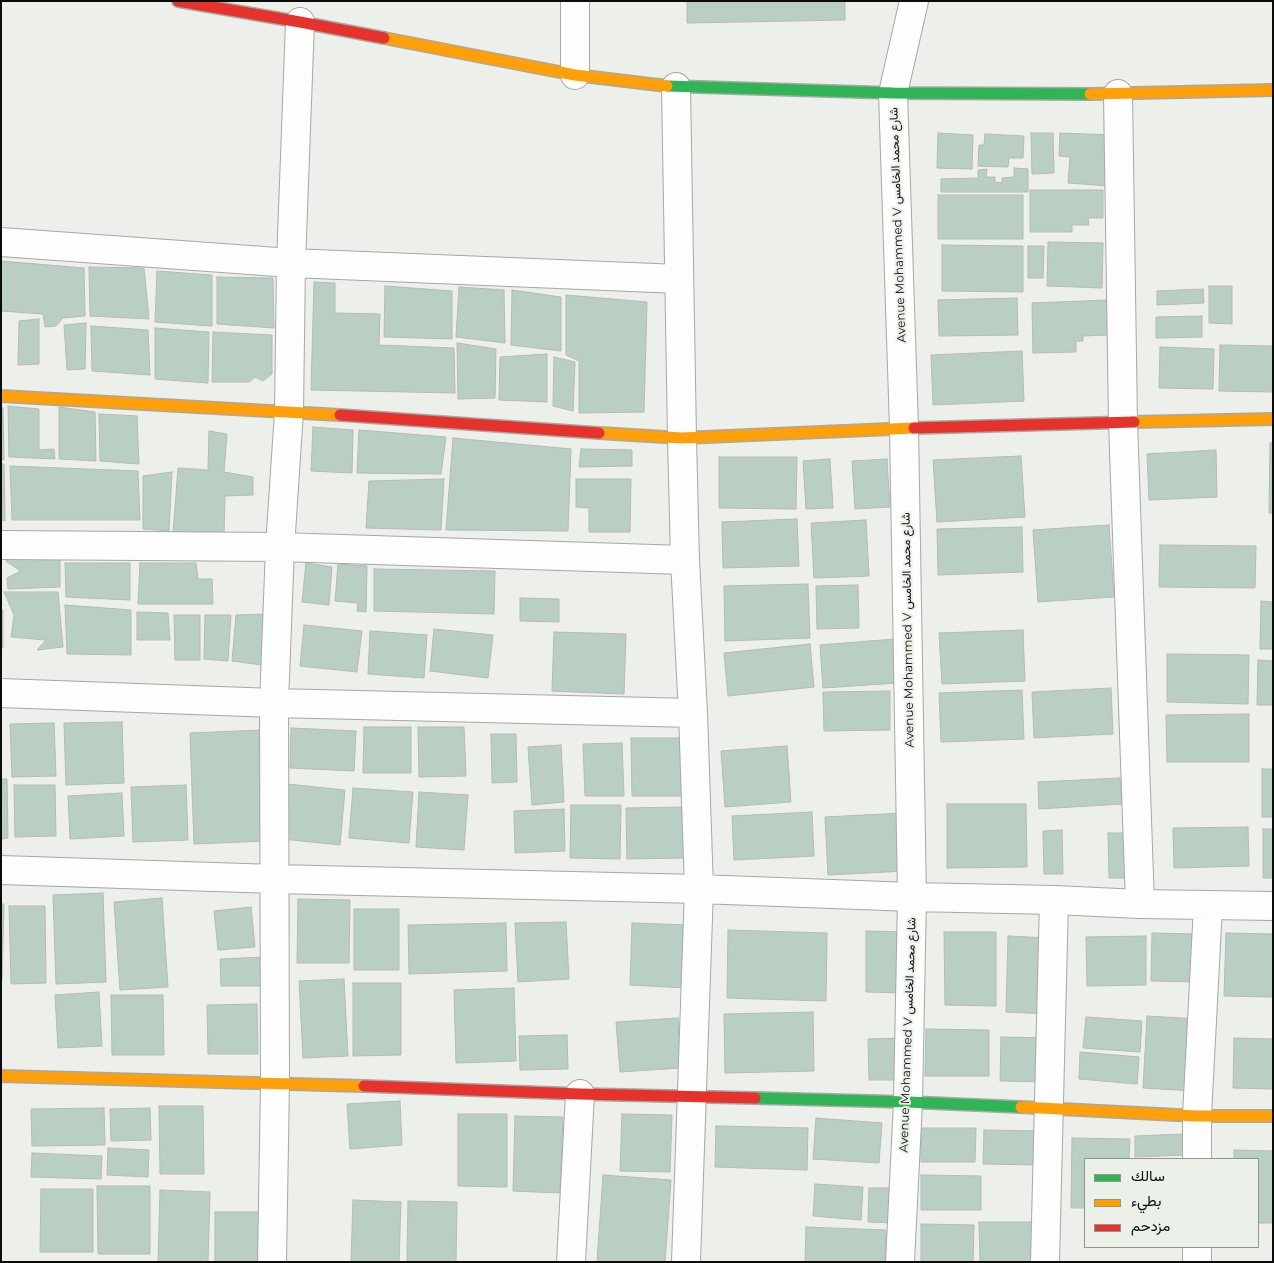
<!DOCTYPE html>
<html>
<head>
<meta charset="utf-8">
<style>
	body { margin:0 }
	#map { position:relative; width:1274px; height:1263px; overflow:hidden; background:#ecefea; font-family:Montserrat,Vazirmatn,sans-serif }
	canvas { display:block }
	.frame { position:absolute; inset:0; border:2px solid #0b0c0a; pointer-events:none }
	.legend { position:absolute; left:1084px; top:1158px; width:175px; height:90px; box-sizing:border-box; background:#ebf0e9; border:1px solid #919590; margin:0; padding:6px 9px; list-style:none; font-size:15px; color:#0b0c0a }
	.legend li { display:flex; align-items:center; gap:10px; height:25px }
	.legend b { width:25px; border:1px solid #919590 }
</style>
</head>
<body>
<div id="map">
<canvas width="1274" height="1263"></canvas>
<div class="frame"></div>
<ul class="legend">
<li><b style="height:6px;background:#30b455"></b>سالك</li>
<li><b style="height:6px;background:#ff9f0a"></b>بطيء</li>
<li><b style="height:6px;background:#e5322d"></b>مزدحم</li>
</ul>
</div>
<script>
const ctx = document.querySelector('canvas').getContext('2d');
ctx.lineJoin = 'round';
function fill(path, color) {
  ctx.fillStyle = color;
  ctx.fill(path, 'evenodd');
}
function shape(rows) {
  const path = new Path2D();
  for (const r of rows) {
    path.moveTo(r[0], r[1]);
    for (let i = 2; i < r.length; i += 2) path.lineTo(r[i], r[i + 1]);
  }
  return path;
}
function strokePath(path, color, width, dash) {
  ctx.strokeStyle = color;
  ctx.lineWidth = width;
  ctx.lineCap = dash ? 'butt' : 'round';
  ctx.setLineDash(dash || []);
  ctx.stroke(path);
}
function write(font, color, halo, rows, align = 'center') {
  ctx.font = font + ' Montserrat,Vazirmatn,sans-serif';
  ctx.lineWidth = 4;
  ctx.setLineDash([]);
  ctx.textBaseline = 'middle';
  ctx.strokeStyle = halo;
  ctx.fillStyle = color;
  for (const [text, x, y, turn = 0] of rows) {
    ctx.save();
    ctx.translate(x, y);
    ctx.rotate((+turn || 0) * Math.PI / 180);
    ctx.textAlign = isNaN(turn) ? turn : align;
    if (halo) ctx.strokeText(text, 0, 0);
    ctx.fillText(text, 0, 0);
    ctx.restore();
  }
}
const building = shape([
	[687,1,845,1,845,20,687,23,687,1],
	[938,133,973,135,972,169,937,168,938,133],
	[1031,133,1053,133,1054,173,1032,174,1031,133],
	[1060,133,1112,135,1110,186,1068,183,1070,157,1059,156,1060,133],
	[985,134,1024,136,1023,158,1009,158,1008,167,978,166,979,145,984,145,985,134],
	[1014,168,1028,169,1028,192,941,192,941,179,978,178,978,170,987,169,986,177,995,177,995,182,1002,183,1002,178,1014,177,1014,168],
	[1030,190,1103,190,1103,218,1088,218,1089,225,1072,225,1072,232,1030,232,1030,190],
	[938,195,1023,195,1023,239,938,239,938,195],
	[1048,242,1103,243,1102,288,1047,286,1048,242],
	[942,245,1023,246,1023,292,942,291,942,245],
	[1028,246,1044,246,1043,278,1028,278,1028,246],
	[1,261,84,268,85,316,63,318,56,326,45,327,43,314,1,311,1,261],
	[89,267,144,268,149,319,90,316,89,267],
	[157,271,212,275,212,326,155,322,157,271],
	[217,277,273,278,274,328,217,324,217,277],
	[314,282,335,283,335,313,380,314,379,345,454,348,455,393,311,390,314,282],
	[385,286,452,291,452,339,384,337,385,286],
	[1209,286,1232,286,1232,324,1209,323,1209,286],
	[459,287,504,290,505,343,456,337,459,287],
	[1203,289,1204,303,1157,305,1157,291,1203,289],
	[512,290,561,297,561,351,511,345,512,290],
	[566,295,647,302,644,412,579,413,579,361,566,355,566,295],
	[1017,298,1018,335,939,336,938,300,1017,298],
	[1108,300,1109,335,1083,336,1083,341,1076,341,1076,352,1033,353,1032,303,1108,300],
	[1202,316,1202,337,1156,338,1156,317,1202,316],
	[39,319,39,364,18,365,19,321,39,319],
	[86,323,85,369,67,370,64,325,86,323],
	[91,326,148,330,150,375,92,371,91,326],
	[155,328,209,332,208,383,155,379,155,328],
	[213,332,272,335,272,374,263,381,255,377,249,382,212,382,213,332],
	[457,343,496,349,495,398,458,399,457,343],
	[1220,345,1273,346,1273,392,1219,391,1220,345],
	[1160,347,1214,349,1213,389,1159,388,1160,347],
	[1022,351,1024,401,933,405,931,355,1022,351],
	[547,354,547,402,499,400,500,357,547,354],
	[554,357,575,362,573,411,553,406,554,357],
	[8,406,39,409,39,450,54,449,55,459,9,457,8,406],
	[59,407,95,412,96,461,59,459,59,407],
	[1,408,3,408,4,460,1,460,1,408],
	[99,414,137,416,139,464,100,461,99,414],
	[313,427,353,430,352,473,311,471,313,427],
	[359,430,446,437,441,474,357,473,359,430],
	[209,431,227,434,224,472,253,477,253,495,225,496,224,535,173,533,178,468,208,470,209,431],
	[453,438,571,449,568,531,446,530,453,438],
	[1270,443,1273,443,1273,513,1269,513,1270,443],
	[581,449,632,450,632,466,579,467,581,449],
	[1216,450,1217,497,1149,500,1147,454,1216,450],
	[1021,456,1025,517,937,522,933,460,1021,456],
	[719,457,797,457,796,509,719,508,719,457],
	[830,459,833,508,806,509,803,461,830,459],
	[887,459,890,507,855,509,852,461,887,459],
	[1,464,4,464,5,521,1,520,1,464],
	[10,466,138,471,140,520,12,520,10,466],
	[172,472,169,531,143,529,143,476,172,472],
	[444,479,441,530,366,528,369,481,444,479],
	[576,479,631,479,630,532,589,532,589,508,576,507,576,479],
	[797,519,799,566,723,568,722,522,797,519],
	[866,520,869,576,814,578,811,523,866,520],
	[1109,525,1114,597,1038,602,1033,530,1109,525],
	[1022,527,1023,572,938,575,937,529,1022,527],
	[1160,545,1256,546,1255,588,1159,587,1160,545],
	[5,556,60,558,60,587,8,589,7,578,21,571,7,562,5,556],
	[65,563,130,563,130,600,66,597,65,563],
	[140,563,196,563,198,579,212,579,213,604,138,604,140,563],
	[306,563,332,567,329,605,302,602,306,563],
	[338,564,367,566,366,612,357,611,358,603,335,601,338,564],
	[374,569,495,571,494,614,374,611,374,569],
	[808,584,810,638,725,641,724,586,808,584],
	[858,585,859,628,817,629,816,586,858,585],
	[4,592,58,592,63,647,37,650,46,640,11,637,14,615,4,592],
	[520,598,559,599,559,622,520,621,520,598],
	[1261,601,1273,602,1273,649,1260,649,1261,601],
	[65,605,131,610,131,655,67,654,65,605],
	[1,610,3,610,3,648,1,648,1,610],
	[137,612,168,613,170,640,137,640,137,612],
	[267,614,269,666,232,661,236,615,267,614],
	[174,615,200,615,200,660,175,660,174,615],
	[205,615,231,615,228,661,204,659,205,615],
	[304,625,362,631,357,672,300,666,304,625],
	[434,629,493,635,488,678,430,671,434,629],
	[1023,630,1025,681,942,684,939,633,1023,630],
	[370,631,427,635,424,678,368,674,370,631],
	[554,632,626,634,624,694,552,691,554,632],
	[895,639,898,683,823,688,820,645,895,639],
	[810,644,814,687,728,696,724,653,810,644],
	[1167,654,1249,655,1248,704,1167,702,1167,654],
	[1258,660,1273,661,1273,705,1257,705,1258,660],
	[1111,688,1113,734,1034,738,1032,692,1111,688],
	[1022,690,1024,739,941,742,939,693,1022,690],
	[890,691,890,730,824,731,823,692,890,691],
	[1249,714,1249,762,1167,762,1166,715,1249,714],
	[122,722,124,783,66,785,64,723,122,722],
	[54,723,56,776,12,777,10,724,54,723],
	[364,727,411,727,411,773,363,773,364,727],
	[418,727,464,727,466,776,419,777,418,727],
	[291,728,356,731,354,771,290,768,291,728],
	[262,730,267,841,194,844,190,733,262,730],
	[491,734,516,734,517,782,492,783,491,734],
	[631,738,686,738,687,796,632,796,631,738],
	[622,743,624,796,585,796,583,744,622,743],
	[561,745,564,802,532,805,528,747,561,745],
	[787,746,791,802,725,807,721,751,787,746],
	[1262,769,1273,769,1273,817,1262,817,1262,769],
	[1120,778,1122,804,1039,809,1038,782,1120,778],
	[1,779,7,779,8,838,1,839,1,779],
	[287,784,345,790,340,845,282,839,287,784],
	[14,785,55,785,56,836,15,837,14,785],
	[186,785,188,840,133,842,131,787,186,785],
	[353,788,413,792,409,843,349,838,353,788],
	[419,792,468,795,464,850,416,847,419,792],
	[122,793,124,836,70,839,68,796,122,793],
	[947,804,1026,804,1027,867,947,868,947,804],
	[571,805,621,805,620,859,570,858,571,805],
	[685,807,686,858,627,859,626,808,685,807],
	[564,809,565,851,515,853,514,811,564,809],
	[812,812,814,856,734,860,732,816,812,812],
	[903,813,906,871,828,875,825,817,903,813],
	[1248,827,1249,866,1174,868,1173,828,1248,827],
	[1263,829,1273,829,1273,878,1263,878,1263,829],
	[1062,830,1063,874,1044,874,1043,831,1062,830],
	[1108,833,1127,833,1129,878,1109,878,1108,833],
	[103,893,106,982,56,984,53,895,103,893],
	[162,898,168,987,120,990,114,902,162,898],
	[298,899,350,900,349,963,297,963,298,899],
	[1,904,4,904,2,980,1,980,1,904],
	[9,906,45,906,46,983,11,984,9,906],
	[251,907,255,947,218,950,214,911,251,907],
	[354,909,399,909,399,970,354,970,354,909],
	[566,922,569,979,518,982,515,923,566,922],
	[506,923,507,971,409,974,408,925,506,923],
	[632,923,688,925,686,988,630,985,632,923],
	[728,930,827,933,826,1001,727,998,728,930],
	[866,931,907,932,906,993,866,992,866,931],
	[944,932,996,932,996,1006,945,1005,944,932],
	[1152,933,1199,934,1198,982,1151,981,1152,933],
	[1226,933,1273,934,1273,997,1224,996,1226,933],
	[1008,936,1049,938,1047,1014,1006,1012,1008,936],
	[1146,936,1146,985,1087,986,1086,937,1146,936],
	[264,957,265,986,221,986,220,959,264,957],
	[344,979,348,1056,303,1058,299,981,344,979],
	[353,983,401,983,401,1055,353,1056,353,983],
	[514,988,516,1061,456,1063,454,990,514,988],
	[99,992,102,1046,58,1048,55,995,99,992],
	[111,995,163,995,164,1055,112,1055,111,995],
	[257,1004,258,1054,208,1054,207,1005,257,1004],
	[813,1012,814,1071,725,1073,724,1014,813,1012],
	[1147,1016,1199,1019,1195,1091,1143,1088,1147,1016],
	[1086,1017,1142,1021,1140,1052,1083,1048,1086,1017],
	[678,1018,681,1068,620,1072,616,1022,678,1018],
	[926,1029,989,1030,989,1076,925,1076,926,1029],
	[567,1035,568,1069,520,1070,519,1036,567,1035],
	[1001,1037,1048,1038,1047,1082,1000,1081,1001,1037],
	[904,1038,905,1080,869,1080,868,1039,904,1038],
	[1234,1038,1273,1039,1273,1089,1233,1088,1234,1038],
	[1080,1052,1139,1057,1137,1084,1079,1079,1080,1052],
	[400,1101,402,1145,350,1149,347,1104,400,1101],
	[159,1106,203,1106,204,1174,160,1174,159,1106],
	[104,1108,105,1145,32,1146,31,1109,104,1108],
	[150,1108,151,1140,111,1141,110,1109,150,1108],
	[458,1114,507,1114,507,1187,458,1186,458,1114],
	[622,1114,672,1115,670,1172,620,1171,622,1114],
	[515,1116,563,1117,560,1193,513,1191,515,1116],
	[816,1118,882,1123,879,1163,813,1159,816,1118],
	[716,1126,808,1128,807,1170,715,1167,716,1126],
	[921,1128,976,1128,975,1162,921,1162,921,1128],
	[984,1130,1040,1131,1039,1165,983,1164,984,1130],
	[1185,1134,1186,1155,1135,1157,1135,1136,1185,1134],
	[1072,1138,1130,1139,1129,1159,1085,1159,1085,1208,1071,1208,1072,1138],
	[108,1148,149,1150,148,1177,107,1175,108,1148],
	[1234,1150,1273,1151,1273,1223,1258,1223,1258,1159,1234,1159,1234,1150],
	[32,1153,102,1156,101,1179,31,1177,32,1153],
	[603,1175,671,1180,665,1262,597,1262,603,1175],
	[921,1175,981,1176,981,1210,921,1210,921,1175],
	[815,1184,863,1187,861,1220,813,1216,815,1184],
	[97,1186,150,1186,150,1254,98,1254,97,1186],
	[869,1188,896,1188,896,1223,868,1222,869,1188],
	[41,1189,93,1189,93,1252,40,1252,41,1189],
	[160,1190,210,1192,208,1262,158,1262,160,1190],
	[353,1200,401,1202,399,1262,351,1262,353,1200],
	[408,1201,457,1202,456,1262,407,1262,408,1201],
	[215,1212,262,1212,262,1262,215,1262,215,1212],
	[979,1222,1034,1222,1034,1262,980,1262,979,1222],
	[921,1224,974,1225,973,1262,921,1262,921,1224],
	[806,1227,886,1230,885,1262,805,1262,806,1227]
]);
const street = shape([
	[575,1,575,75],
	[676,87,682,438,685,560,693,713,699,889,686,1262],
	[1118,94,1123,422,1140,904],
	[1,242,291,263,679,279],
	[1,545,280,547,685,560],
	[1,693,274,703,693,713],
	[1,870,275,879,699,889,912,897,1054,900,1140,904,1273,906],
	[1197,1159,1197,1116,1208,906],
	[272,1262,275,1083,274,703,280,547,289,412,291,263,300,22],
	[571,1262,580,1094],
	[900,1262,908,1102,912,897,904,428,893,93,914,1],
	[1045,1262,1054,900],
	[1197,1262,1197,1247]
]);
const fast = shape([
	[667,86,893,93,1090,94],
	[755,1098,908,1102,1021,1107]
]);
const slow = shape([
	[384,38,575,75,667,86],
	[1090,94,1273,90],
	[1,396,340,415],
	[1134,422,1273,419],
	[599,433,682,438,914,428],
	[1,1076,364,1086],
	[1021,1107,1197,1116,1273,1116]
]);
const jam = shape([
	[178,1,300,22,384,38],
	[340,415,599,433],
	[914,428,1134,422],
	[364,1086,580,1094,755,1098]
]);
const streetNames = [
	["Avenue Mohammed V شارع محمد الخامس",898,225,-92],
	["Avenue Mohammed V شارع محمد الخامس",908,630,-91],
	["Avenue Mohammed V شارع محمد الخامس",908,1035,-88]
];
fill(building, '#bacfc4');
strokePath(building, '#b6b9b6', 1);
strokePath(street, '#a6a8a4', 30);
strokePath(fast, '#a6a8a4', 14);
strokePath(slow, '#a6a8a4', 14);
strokePath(jam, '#a6a8a4', 14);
strokePath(street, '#fcfdfc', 28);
strokePath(fast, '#30b455', 11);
strokePath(slow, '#ff9f0a', 11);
strokePath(jam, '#e5322d', 11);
write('12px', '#0b0c0a', '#ebf0e9', streetNames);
</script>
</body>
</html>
